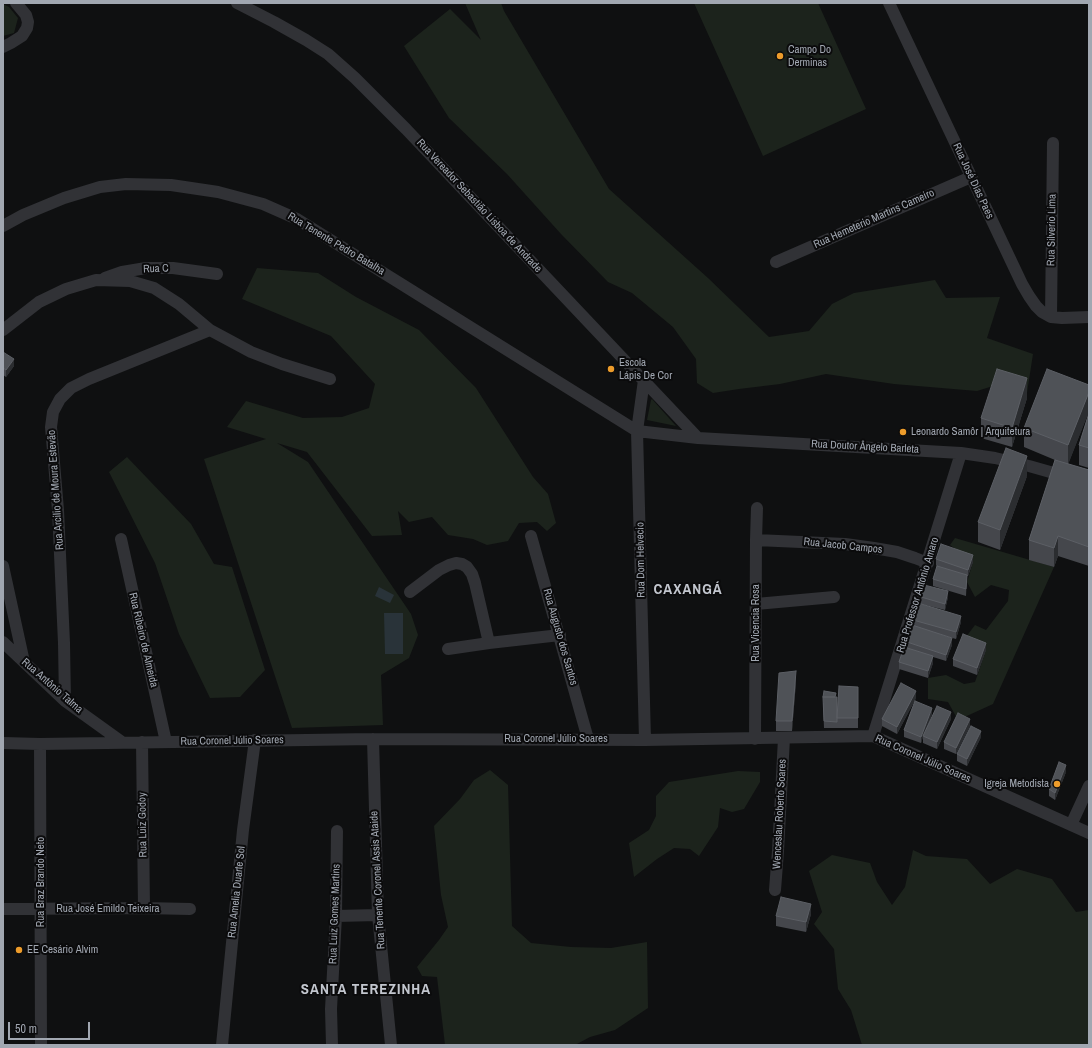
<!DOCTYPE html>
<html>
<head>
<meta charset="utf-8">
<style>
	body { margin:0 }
	#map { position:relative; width:1092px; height:1048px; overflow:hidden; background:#0f1011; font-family:"Archivo Narrow",sans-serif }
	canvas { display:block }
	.frame { position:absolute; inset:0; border:4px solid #a1a7b1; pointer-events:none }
	.scale { position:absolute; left:8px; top:1022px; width:82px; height:18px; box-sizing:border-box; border:2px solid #a1a7b1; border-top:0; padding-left:5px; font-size:12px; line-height:14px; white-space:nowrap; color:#a1a7b1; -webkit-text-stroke:3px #0b0b0c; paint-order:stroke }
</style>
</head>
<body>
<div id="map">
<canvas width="1092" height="1048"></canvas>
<div class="frame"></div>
<div class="scale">50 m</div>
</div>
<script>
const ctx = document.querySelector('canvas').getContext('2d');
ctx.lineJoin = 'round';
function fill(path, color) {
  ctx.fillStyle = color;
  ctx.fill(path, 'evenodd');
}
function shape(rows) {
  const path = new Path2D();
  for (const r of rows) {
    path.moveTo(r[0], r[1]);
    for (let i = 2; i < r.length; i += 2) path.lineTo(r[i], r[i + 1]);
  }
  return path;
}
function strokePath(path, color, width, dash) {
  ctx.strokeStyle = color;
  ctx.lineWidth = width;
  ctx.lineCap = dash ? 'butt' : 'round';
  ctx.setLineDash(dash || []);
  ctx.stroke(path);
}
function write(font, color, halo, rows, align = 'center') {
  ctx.font = font + ' "Archivo Narrow",sans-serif';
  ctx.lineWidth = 4;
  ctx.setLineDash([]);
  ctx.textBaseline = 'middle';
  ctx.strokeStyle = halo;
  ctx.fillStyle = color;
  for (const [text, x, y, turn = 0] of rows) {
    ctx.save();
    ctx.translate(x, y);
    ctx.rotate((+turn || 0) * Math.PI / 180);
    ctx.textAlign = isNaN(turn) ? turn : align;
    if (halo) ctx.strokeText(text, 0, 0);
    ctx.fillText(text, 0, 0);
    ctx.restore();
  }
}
const green = shape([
	[465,3,501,3,504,11,609,189,708,278,769,337,809,331,832,304,854,293,935,280,946,298,1000,297,987,338,1033,354,1027,393,1009,381,977,391,894,384,826,374,780,384,739,389,713,393,697,383,696,359,673,327,632,293,608,282,561,234,507,174,449,118,404,46,450,9,481,40],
	[694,3,818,3,866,109,763,156],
	[3,4,9,7,18,18,14,33,3,36],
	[257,268,318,273,356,297,419,330,476,388,533,477,548,494,556,523,547,531,537,522,519,523,508,541,487,545,473,539,448,535,432,517,409,522,398,511,402,535,372,536,307,452,277,443,308,462,411,614,418,635,409,658,381,675,383,725,292,728,204,459,266,439,227,427,246,401,303,418,342,417,369,408,375,384,331,336,242,299],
	[652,399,676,426,647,420,651,400],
	[127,457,191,524,214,564,232,567,265,670,240,697,210,698,179,634,155,563,109,472],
	[955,538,1054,567,993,704,958,720,948,702,928,699,928,678,946,675,964,684,975,682,986,650,963,641,975,625,986,630,1008,601,1009,590,991,585,975,597,967,582,973,562,950,545],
	[490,770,508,785,512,926,531,943,571,947,611,948,647,942,648,1008,615,1030,590,1037,575,1045,445,1045,437,977,422,976,417,967,439,940,448,927,441,895,434,826,460,799,474,780],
	[738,771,760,772,760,782,744,809,732,812,720,808,718,827,699,856,690,849,674,848,657,859,634,877,629,843,649,830,656,816,656,796,669,782],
	[913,850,926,856,967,859,990,884,1017,869,1052,879,1076,912,1089,910,1089,1045,862,1045,851,1010,838,989,834,949,814,924,822,912,809,871,832,855,870,863,877,882,892,905,905,887]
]);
const water = shape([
	[379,587,394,595,390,603,375,596],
	[384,613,403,613,403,654,385,654]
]);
const minor = shape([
	[237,3,274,22,306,40,328,54,355,78,406,129,698,438],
	[889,3,1022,284,1029,296,1036,306,1042,312,1051,317,1062,318,1089,317],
	[3,47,11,43,22,36,27,28,28,22,26,15,16,3],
	[3,226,23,215,64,198,100,187,126,184,171,185,218,192,263,204,297,219,637,431,698,438,961,453,995,458,1029,466,1089,483],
	[776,262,971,177],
	[105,278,122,272,146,268,173,268,217,274],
	[1051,317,1053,143],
	[3,330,39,302,66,289,96,280,130,281,154,288,179,304,210,330,251,352,282,364,330,379],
	[644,380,637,431,645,740],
	[531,536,588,739],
	[121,539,166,742],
	[756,540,845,544,874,548,897,552,915,558,928,563],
	[3,566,24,662],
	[410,592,439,570,449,565,456,563,462,564,467,567,472,574,475,583,489,643],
	[756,604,834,597],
	[3,642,65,701,122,742],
	[448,649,489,643,560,635],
	[65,701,64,643,58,510,51,427,53,412,60,399,71,388,89,379,210,330],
	[873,736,961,453],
	[373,739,378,915,391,1045],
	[755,739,756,540,757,508],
	[142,742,144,908],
	[3,743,40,744,373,739,645,740,873,736,1089,833],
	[40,744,41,1045],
	[1071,825,1089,786],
	[775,890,778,851,784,738],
	[3,909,144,908,190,909],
	[336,916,378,915],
	[222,1045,243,830,255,740],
	[332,1045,331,1009,336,916,337,831]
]);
const wall = shape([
	[3,352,14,366,6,377,3,375],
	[1089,385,1089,411,1068,464,1089,470,1089,566,1058,556,1054,567,1029,560,1029,540,1055,460,1024,447,1024,428],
	[1027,398,1012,447,981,438,981,418],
	[1089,413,1089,468,1079,465,1079,445],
	[1027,476,1000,550,978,542,978,522],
	[936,559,973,562,968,576,967,576,966,596,933,586,933,579,937,566,936,565],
	[921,597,948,597,945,610,921,604],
	[913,620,961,622,956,639,938,634,952,645,946,661,933,657,933,663,928,678,899,669,899,662,907,647,907,642,913,626],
	[986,650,977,675,953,666,953,659],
	[796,682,792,731,776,731,776,721],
	[858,687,858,728,837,728,837,718],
	[836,697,837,697,837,728,824,728,823,703],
	[916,698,897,734,882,726,882,719],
	[932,714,925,733,951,719,937,749,923,743,923,736,921,743,904,737,904,730],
	[970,726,956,754,944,749,944,742],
	[981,737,967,766,957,761,957,754],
	[1066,772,1055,800,1049,796,1049,789],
	[811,914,806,932,776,926,776,916]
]);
const shadedWall = shape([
	[14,359,14,366,6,377,6,370],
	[1027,378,1027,398,1012,447,1012,428],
	[1089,392,1089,411,1068,465,1068,445],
	[1027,456,1027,476,1000,550,1000,530],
	[1058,536,1058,556,1054,567,1054,548],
	[973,555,973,562,968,576,968,570],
	[948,591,948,597,945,610,945,604],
	[961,616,961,622,956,639,956,632],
	[952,638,952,645,946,661,946,655],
	[986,643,986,650,977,675,977,668],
	[933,656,933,663,928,678,928,671],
	[796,671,796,682,792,731,792,721],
	[916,691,916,698,897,734,897,727],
	[932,708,932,714,921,743,921,737],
	[951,712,951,719,937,749,937,742],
	[970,719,970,726,956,754,956,748],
	[981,731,981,737,967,766,967,759],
	[1066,765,1066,772,1055,800,1055,793],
	[811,904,811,914,806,932,806,922]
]);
const building = shape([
	[3,352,14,359,6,370,3,368,3,352],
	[997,369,1027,378,1012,428,981,418,997,369],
	[1047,369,1089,385,1089,392,1068,445,1024,428,1047,369],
	[1089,413,1089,448,1079,445,1089,413],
	[1006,448,1027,456,1000,530,978,522,1006,448],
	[1055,460,1089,470,1089,547,1058,536,1054,548,1029,540,1055,460],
	[941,544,973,555,968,570,936,559,941,544],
	[937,566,967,575,966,589,933,579,937,566],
	[924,585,948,591,945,604,921,597,924,585],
	[918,603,961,616,956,632,913,620,918,603],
	[912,625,952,638,946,655,907,642,912,625],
	[963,634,986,643,977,668,953,659,963,634],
	[904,647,933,656,928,671,899,662,904,647],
	[796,671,792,721,776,721,779,673,796,671],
	[901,683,916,691,897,727,882,719,901,683],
	[839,686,858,687,858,718,837,718,839,686],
	[824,691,836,693,835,697,823,697,824,691],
	[823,697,837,697,837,722,824,721,823,697],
	[915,701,932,708,921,737,904,730,915,701],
	[937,706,951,712,937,742,923,736,937,706],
	[958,713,970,719,956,748,944,742,958,713],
	[971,726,981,731,967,759,957,754,971,726],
	[1059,762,1066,765,1055,793,1049,789,1059,762],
	[781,897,811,904,806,922,776,916,781,897]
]);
const markers = [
	[780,56,4,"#ed9c2b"],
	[611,369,4,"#ed9c2b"],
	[903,432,4,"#ed9c2b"],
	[1057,784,4,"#ed9c2b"],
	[19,950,4,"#ed9c2b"]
];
const poiNames = [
	["Campo Do",788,50],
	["Derminas",788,63],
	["Escola",619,363],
	["Lápis De Cor",619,376],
	["Leonardo Samôr | Arquitetura",911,432],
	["Igreja Metodista",1049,784,"right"],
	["EE Cesário Alvim",27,950]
];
const streetNames = [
	["Rua José Dias Paes",973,181,65],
	["Rua Vereador Sebastião Lisboa de Andrade",479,206,47],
	["Rua Hemeterio Martins Cameiro",874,219,-24],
	["Rua Silverio Lima",1052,230,-89],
	["Rua Tenente Pedro Batalha",336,244,31],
	["Rua C",156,269,-2],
	["Rua Doutor Ângelo Barleta",865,447,3],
	["Rua Arcilio de Moura Estevão",56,490,-94],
	["Rua Jacob Campos",843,546,6],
	["Rua Dom Helvecio",641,560,-91],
	["Rua Professor Antônio Amaro",918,595,-73],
	["Rua Vicencia Rosa",756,623,-90],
	["Rua Augusto dos Santos",560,637,74],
	["Rua Ribeiro de Almeida",143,640,77],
	["Rua Antônio Talma",52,686,41],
	["Rua Coronel Júlio Soares",556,739],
	["Rua Coronel Júlio Soares",232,741,-1],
	["Rua Coronel Júlio Soares",923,759,24],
	["Wenceslau Roberto Soares",780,814,-87],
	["Rua Luiz Godoy",143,825,-91],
	["Rua Tenente Coronel Assis Ataide",378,880,-93],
	["Rua Braz Brando Neto",41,882,-90],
	["Rua Amelia Duarte Sol",237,892,-84],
	["Rua José Emildo Teixeira",108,909],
	["Rua Luiz Gomes Martins",335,914,-88]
];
const districtNames = [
	["CAXANGÁ",688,590],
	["SANTA TEREZINHA",366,990]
];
fill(green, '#1c231c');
fill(water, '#293339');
strokePath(minor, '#313236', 12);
fill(wall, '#45474c');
fill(shadedWall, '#2b2d30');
fill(building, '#4f5257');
strokePath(building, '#5c5f65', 1);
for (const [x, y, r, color] of markers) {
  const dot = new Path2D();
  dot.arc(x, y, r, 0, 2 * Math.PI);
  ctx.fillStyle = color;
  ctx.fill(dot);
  strokePath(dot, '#0b0b0c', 1.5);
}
write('11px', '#a1a7b1', '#0b0b0c', poiNames, 'left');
write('11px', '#a1a7b1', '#0b0b0c', streetNames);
ctx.letterSpacing = '1px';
write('bold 15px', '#c2c6ce', '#0b0b0c', districtNames);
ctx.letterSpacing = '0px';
</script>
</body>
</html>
